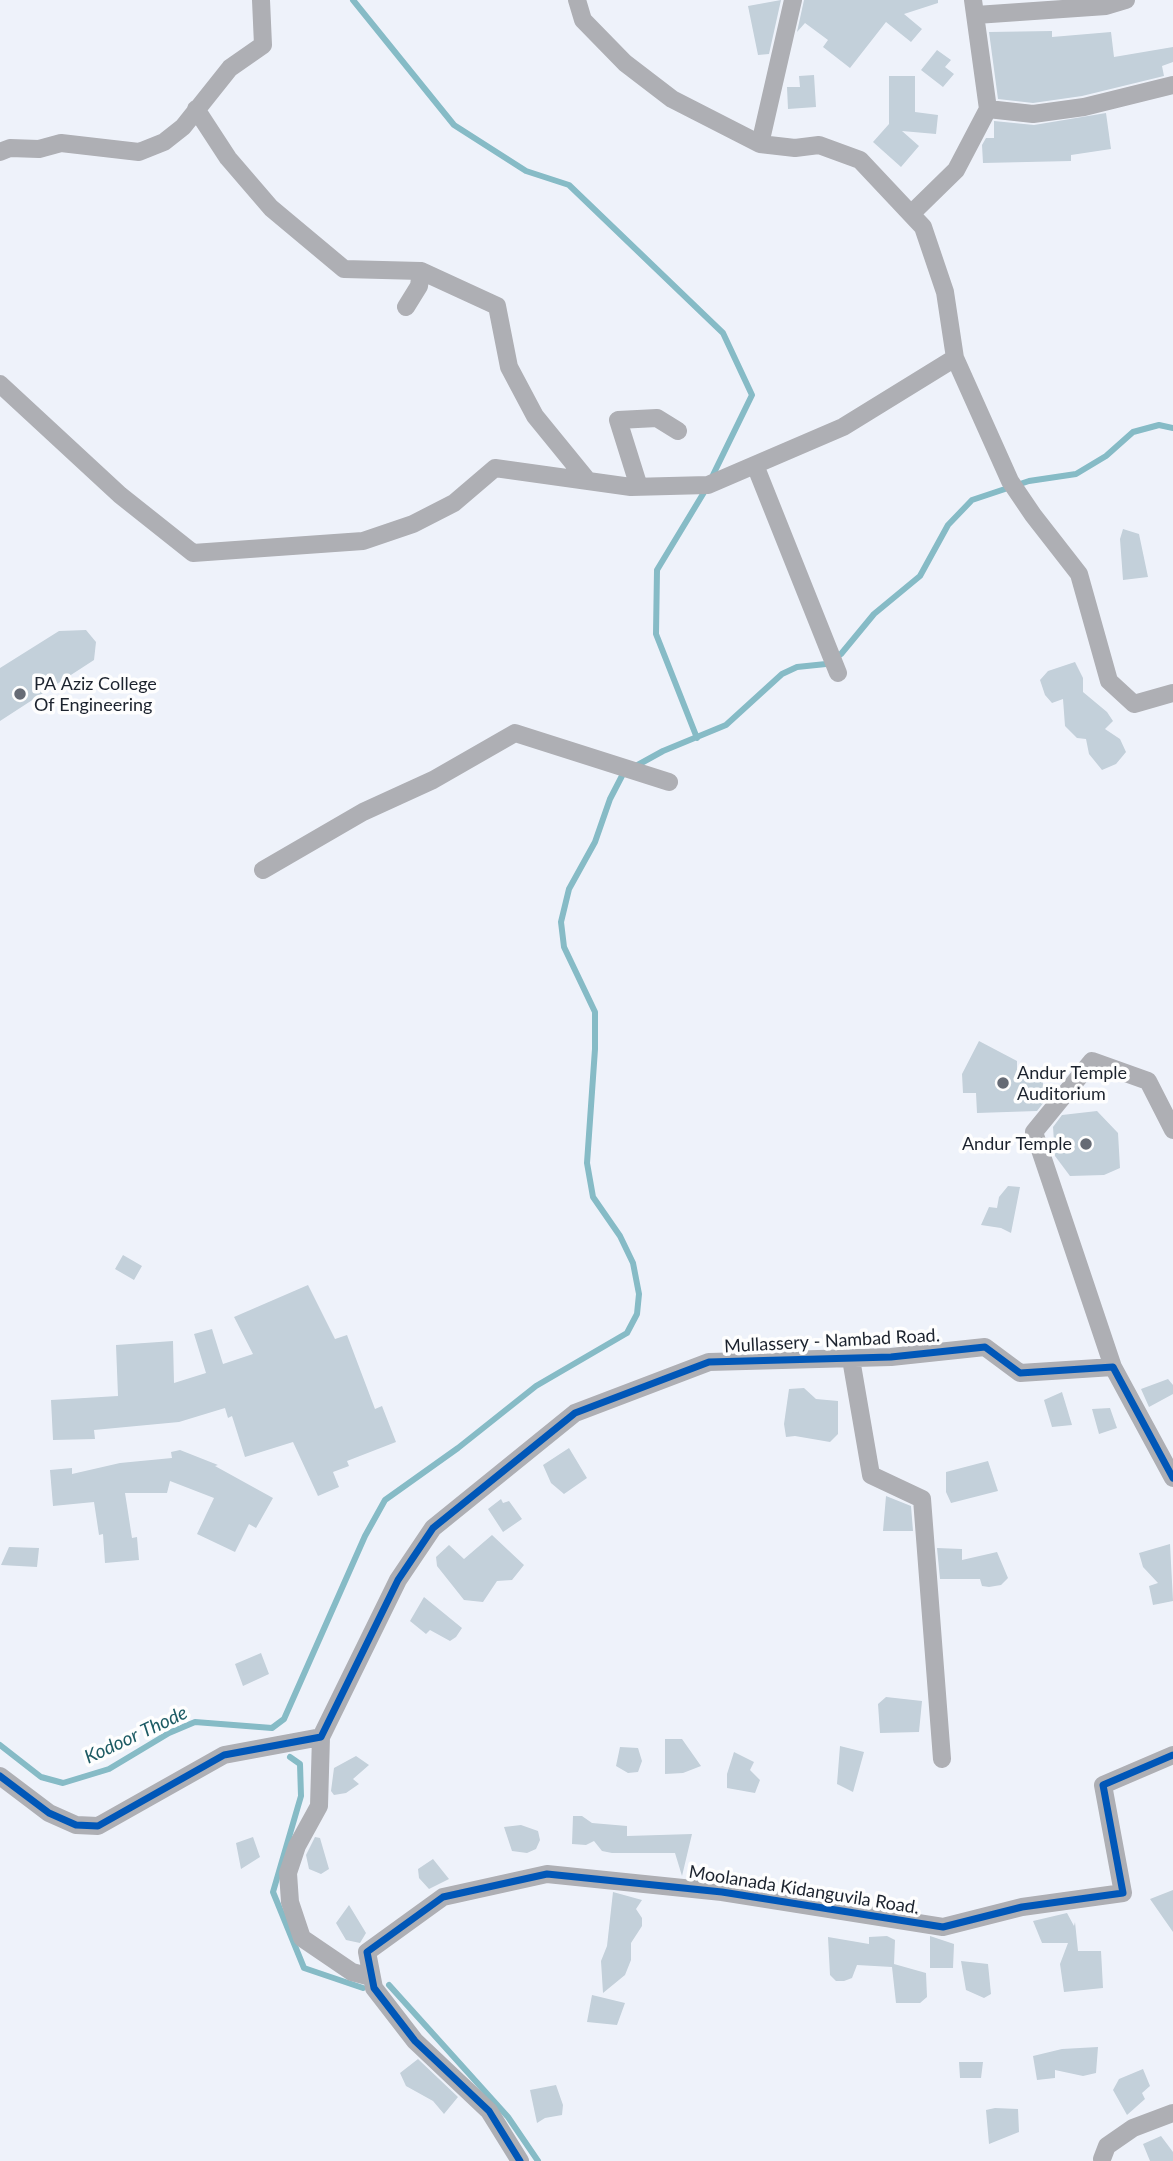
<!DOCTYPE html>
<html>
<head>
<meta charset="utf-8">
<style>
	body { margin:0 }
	canvas { display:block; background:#eef2fa }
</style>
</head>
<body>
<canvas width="1173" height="2161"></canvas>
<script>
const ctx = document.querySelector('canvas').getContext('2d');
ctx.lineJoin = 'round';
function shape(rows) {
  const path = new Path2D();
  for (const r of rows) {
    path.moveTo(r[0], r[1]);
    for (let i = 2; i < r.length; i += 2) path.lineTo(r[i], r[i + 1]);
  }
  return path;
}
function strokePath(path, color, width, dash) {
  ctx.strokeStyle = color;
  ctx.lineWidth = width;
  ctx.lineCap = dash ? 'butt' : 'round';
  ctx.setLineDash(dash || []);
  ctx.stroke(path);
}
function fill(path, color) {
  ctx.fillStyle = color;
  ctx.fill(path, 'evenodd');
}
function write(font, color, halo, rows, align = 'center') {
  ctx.font = font + ' Lato,sans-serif';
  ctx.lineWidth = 7;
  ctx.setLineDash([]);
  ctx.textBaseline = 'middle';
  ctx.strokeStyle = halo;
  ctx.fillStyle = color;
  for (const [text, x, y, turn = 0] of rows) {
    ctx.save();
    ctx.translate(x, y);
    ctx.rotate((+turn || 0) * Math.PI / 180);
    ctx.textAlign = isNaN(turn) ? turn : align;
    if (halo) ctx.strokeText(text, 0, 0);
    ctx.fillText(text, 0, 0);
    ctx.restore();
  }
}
const stream = shape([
	[353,0,454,125,526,171,569,185,723,333,752,395,711,479],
	[697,738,656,634,657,570,706,489],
	[634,767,663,751,726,725,782,674,797,667,826,664,841,654,874,614,920,576,948,525,972,500,1029,481,1076,474,1106,456,1133,432,1159,425,1173,428],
	[0,1745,41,1777,63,1783,109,1769,169,1733,195,1722,272,1728,284,1719,365,1536,385,1500,458,1448,536,1386,627,1333,637,1314,639,1294,633,1263,620,1236,593,1197,587,1163,595,1049,595,1012,564,947,561,922,569,889,595,842,610,799,624,772],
	[290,1757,300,1764,301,1796,273,1892,304,1968,363,1988],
	[389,1985,508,2117,538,2161]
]);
const building = shape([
	[781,0,769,54,758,55,748,6],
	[804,0,938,0,938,3,904,14,922,29,911,42,886,22,850,68,823,47,828,40,805,23,797,32],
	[1052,31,1052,37,1111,32,1114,57,1173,47,1173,62,1162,66,1164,76,1082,96,1033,103,998,99,989,32],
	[937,50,951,60,945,67,954,74,943,87,921,70],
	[814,75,816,107,788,109,787,87,800,87,799,76],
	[889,76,915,76,915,112,938,115,936,134,902,131,919,146,901,167,873,142,889,124],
	[1106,113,1111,149,1071,155,1071,161,983,163,982,145,986,138,994,138,994,121,1034,125],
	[1123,529,1139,534,1148,577,1123,580,1120,539],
	[86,630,96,642,94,660,0,721,0,668,59,631],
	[1075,662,1083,678,1083,692,1107,712,1113,721,1105,729,1120,739,1126,752,1116,764,1102,770,1089,754,1086,739,1077,738,1065,726,1063,699,1052,703,1045,695,1040,680,1048,671],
	[979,1041,1017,1061,1017,1069,1042,1068,1044,1102,1037,1111,977,1113,976,1093,963,1093,962,1074],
	[1097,1111,1118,1133,1120,1168,1104,1175,1070,1176,1055,1156,1053,1127,1062,1115],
	[1008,1186,1020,1187,1011,1233,1001,1228,981,1225,989,1207,997,1208,999,1197],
	[123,1255,142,1266,134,1280,115,1269],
	[308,1285,335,1339,347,1335,375,1409,382,1406,396,1442,347,1461,349,1466,333,1472,339,1487,318,1496,293,1442,245,1457,232,1416,228,1418,225,1408,179,1422,94,1430,95,1439,53,1440,51,1400,118,1396,116,1345,173,1341,174,1383,206,1373,194,1334,212,1329,223,1364,253,1354,234,1317],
	[1168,1379,1173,1385,1173,1394,1149,1407,1141,1389],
	[804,1388,816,1399,838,1401,838,1434,830,1442,795,1436,786,1437,784,1424,789,1389],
	[1062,1392,1072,1425,1052,1427,1044,1400],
	[1110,1408,1117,1428,1099,1434,1092,1409],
	[569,1448,587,1478,564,1494,551,1483,543,1465],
	[180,1450,218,1465,215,1466,273,1498,256,1528,249,1524,235,1552,197,1534,214,1498,170,1481,167,1493,125,1493,132,1538,137,1537,139,1560,105,1563,103,1534,99,1535,94,1502,53,1506,50,1470,72,1468,72,1474,120,1463,172,1458,171,1452],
	[988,1461,998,1491,951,1503,946,1492,946,1472],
	[886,1496,911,1506,913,1531,883,1531],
	[501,1499,503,1503,509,1501,522,1519,503,1532,488,1509],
	[492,1535,524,1565,512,1580,497,1581,483,1602,464,1600,437,1566,436,1557,449,1545,464,1559],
	[1170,1544,1173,1601,1153,1605,1149,1586,1158,1583,1143,1567,1139,1553],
	[9,1547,39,1548,37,1567,1,1565],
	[937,1548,962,1549,962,1560,997,1552,1008,1578,1001,1585,989,1587,982,1586,980,1579,940,1579],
	[424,1597,462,1628,456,1637,450,1641,430,1630,426,1634,410,1621],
	[261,1653,269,1674,243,1686,235,1664],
	[886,1697,922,1701,919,1732,880,1733,878,1704],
	[665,1739,682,1739,701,1766,683,1773,665,1774],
	[840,1746,864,1752,853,1792,837,1784],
	[620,1747,638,1748,642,1761,638,1772,628,1773,616,1766],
	[734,1752,754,1762,750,1770,760,1780,755,1793,727,1788,727,1774],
	[356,1756,369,1765,353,1779,359,1784,346,1793,334,1795,331,1791,334,1768],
	[573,1816,582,1816,592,1823,627,1826,627,1836,692,1834,682,1876,675,1853,612,1853,602,1851,594,1841,586,1845,572,1844],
	[521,1825,538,1831,540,1840,536,1849,527,1853,512,1851,504,1827],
	[253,1837,260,1857,241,1869,236,1843],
	[315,1837,320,1838,329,1869,321,1874,309,1869,306,1855],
	[433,1859,449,1879,429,1889,419,1878,418,1869],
	[1173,1890,1173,1932,1150,1899],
	[613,1892,642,1900,636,1909,642,1918,642,1926,631,1943,631,1960,625,1975,603,1993,601,1961,607,1946],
	[349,1905,366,1933,360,1943,346,1940,336,1923],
	[1067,1913,1074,1926,1075,1922,1078,1951,1101,1951,1103,1988,1064,1992,1060,1964,1068,1943,1042,1943,1033,1921],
	[887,1936,895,1940,894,1964,926,1973,927,1997,920,2003,896,2003,892,1967,857,1965,852,1978,844,1981,836,1981,830,1975,828,1937,869,1944,869,1937],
	[930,1936,954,1944,953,1968,930,1968],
	[961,1961,988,1964,991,1994,984,1998,966,1990],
	[592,1995,625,2003,617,2025,587,2022],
	[1098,2047,1096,2073,1083,2076,1055,2070,1055,2078,1037,2080,1033,2056,1062,2049],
	[418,2059,458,2097,444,2114,433,2101,406,2086,400,2073],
	[959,2062,983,2062,981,2078,960,2078],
	[1143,2069,1150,2086,1142,2093,1145,2099,1127,2115,1113,2090,1119,2079],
	[556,2085,563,2105,562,2115,545,2118,537,2123,530,2090],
	[995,2108,1018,2109,1019,2132,989,2144,986,2110],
	[1161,2136,1173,2152,1173,2161,1150,2161,1143,2144]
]);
const minor = shape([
	[577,0,583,20,625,63,672,99,760,144,795,148,819,145,860,160,923,227,945,292,955,358,1010,481,1033,515,1079,574,1109,681,1134,704,1173,693],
	[973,0,988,109,1033,114,1084,107,1173,85],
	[976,15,1106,6,1126,0],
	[196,109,228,158,271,208,344,269,421,271,497,306,509,367,535,416,588,481],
	[760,144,793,0],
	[0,152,10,148,39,149,61,143,139,152,164,142,183,127,230,68,263,45,261,0],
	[911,214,956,170,988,109],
	[406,307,419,286,421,271],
	[0,384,120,495,193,553,363,541,413,524,454,503,495,468,631,487,708,485,843,427,955,358],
	[755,465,838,673],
	[639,487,618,420,657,418,678,431],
	[263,870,363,812,433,780,515,733,669,782],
	[851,1359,871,1475,922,1499,942,1759],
	[1113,1367,1034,1132,1092,1061,1148,1081,1173,1130],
	[321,1737,319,1806,297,1846,288,1873,290,1902,302,1938,352,1972,371,1977],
	[0,1776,49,1813,76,1825,98,1826,224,1755,321,1737,398,1580,433,1528,575,1413,709,1362,891,1357,985,1347,1020,1373,1113,1367,1173,1478],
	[1102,2159,1107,2146,1133,2128,1173,2113],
	[520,2161,489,2111,415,2041,374,1988,367,1952,443,1897,547,1874,722,1892,943,1927,1022,1907,1123,1893,1103,1785,1173,1755]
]);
const cycleway = shape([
	[0,1776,49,1813,76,1825,98,1826,224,1755,321,1737,398,1580,433,1528,575,1413,709,1362,891,1357,985,1347,1020,1373,1113,1367,1173,1478],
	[520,2161,489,2111,415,2041,374,1988,367,1952,443,1897,547,1874,722,1892,943,1927,1022,1907,1123,1893,1103,1785,1173,1755]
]);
const markers = [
	[20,694,7,"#666b75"],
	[1003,1083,7,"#666b75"],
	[1086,1144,7,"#666b75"]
];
const poiNames = [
	["PA Aziz College",34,684],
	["Of Engineering",34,705],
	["Andur Temple",1017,1073],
	["Auditorium",1017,1094],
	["Andur Temple",1072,1144,"right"]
];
const streetNames = [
	["Mullassery - Nambad Road.",832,1341,-3],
	["Moolanada Kidanguvila Road.",804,1890,9]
];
const waterNames = [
	["Kodoor Thode",136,1735,-25]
];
strokePath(stream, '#86bbc6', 6);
fill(building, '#c3d0da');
strokePath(minor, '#aeafb4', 18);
strokePath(cycleway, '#0057b8', 7);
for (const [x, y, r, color] of markers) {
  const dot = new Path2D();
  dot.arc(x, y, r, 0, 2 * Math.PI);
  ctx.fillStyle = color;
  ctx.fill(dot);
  strokePath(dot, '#fefefe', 2.5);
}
write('18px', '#1c232e', '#fefefe', poiNames, 'left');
write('18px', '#1c232e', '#fefefe', streetNames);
write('italic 19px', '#1d5b64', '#fefefe', waterNames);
</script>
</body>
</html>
